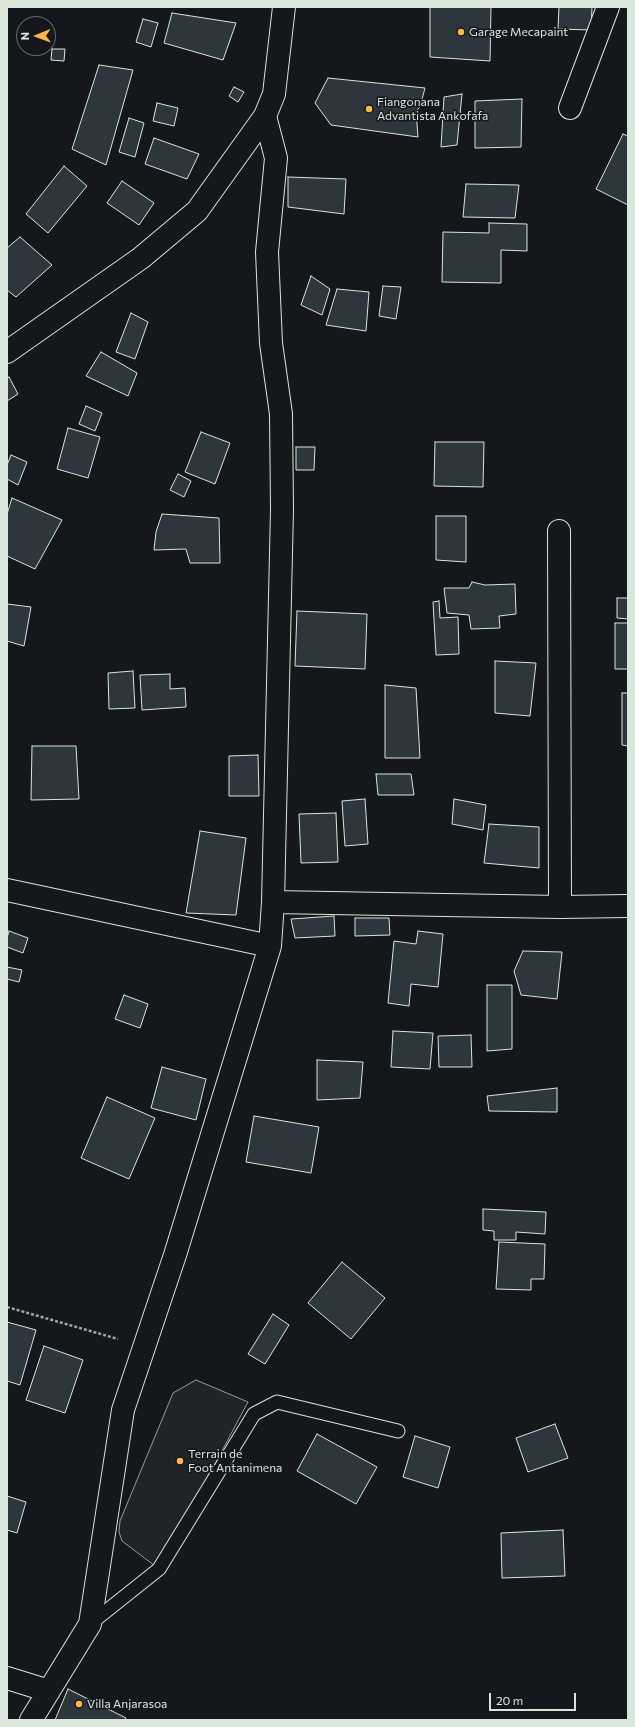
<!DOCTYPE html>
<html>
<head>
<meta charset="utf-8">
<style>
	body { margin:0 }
	#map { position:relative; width:635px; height:1727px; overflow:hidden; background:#14181c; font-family:Commissioner,sans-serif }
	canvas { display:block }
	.frame { position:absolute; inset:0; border:8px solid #d8e6dc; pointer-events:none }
	.north { position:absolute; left:16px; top:16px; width:40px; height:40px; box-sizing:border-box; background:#14181c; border:1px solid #626a69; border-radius:50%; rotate:269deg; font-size:11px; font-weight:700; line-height:16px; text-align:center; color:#d8e6dc }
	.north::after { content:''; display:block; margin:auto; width:14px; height:18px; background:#ffb74d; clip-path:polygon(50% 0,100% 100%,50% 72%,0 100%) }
	.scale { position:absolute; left:489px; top:1693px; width:87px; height:18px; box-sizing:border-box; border:2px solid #d8e6dc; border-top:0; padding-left:5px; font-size:12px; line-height:14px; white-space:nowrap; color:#d8e6dc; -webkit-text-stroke:3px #14181c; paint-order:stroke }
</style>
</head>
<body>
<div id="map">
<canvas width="635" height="1727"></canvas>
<div class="frame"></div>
<div class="north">N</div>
<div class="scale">20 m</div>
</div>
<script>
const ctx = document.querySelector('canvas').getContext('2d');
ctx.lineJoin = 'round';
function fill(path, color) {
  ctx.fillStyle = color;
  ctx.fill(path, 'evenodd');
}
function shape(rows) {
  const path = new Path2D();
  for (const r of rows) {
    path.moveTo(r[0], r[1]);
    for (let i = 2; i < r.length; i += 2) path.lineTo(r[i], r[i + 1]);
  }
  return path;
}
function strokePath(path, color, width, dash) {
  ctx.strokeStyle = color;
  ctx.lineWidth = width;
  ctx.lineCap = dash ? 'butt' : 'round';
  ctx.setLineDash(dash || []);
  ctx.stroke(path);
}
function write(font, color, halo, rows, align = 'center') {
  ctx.font = font + ' Commissioner,sans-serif';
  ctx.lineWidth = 3;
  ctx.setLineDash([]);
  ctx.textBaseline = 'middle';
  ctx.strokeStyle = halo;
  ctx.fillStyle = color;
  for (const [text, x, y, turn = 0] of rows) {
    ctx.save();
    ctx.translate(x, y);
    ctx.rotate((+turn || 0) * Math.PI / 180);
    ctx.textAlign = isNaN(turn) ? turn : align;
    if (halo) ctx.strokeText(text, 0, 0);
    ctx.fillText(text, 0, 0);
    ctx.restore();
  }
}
const green = shape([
	[196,1380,248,1402,159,1569,122,1541,119,1532,120,1521,173,1393,196,1380]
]);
const building = shape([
	[430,7,491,7,490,61,430,57,430,7],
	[559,7,602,7,592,7,591,30,558,29,559,7],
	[172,13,236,23,223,60,164,43,172,13],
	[143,19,158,23,151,47,136,42,143,19],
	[52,49,65,49,64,61,51,60,52,49],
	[99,65,133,70,106,165,72,149,99,65],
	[328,78,425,88,420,107,416,111,418,137,331,125,315,103,328,78],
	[234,87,244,92,238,102,229,96,234,87],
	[462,94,457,145,441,147,444,97,462,94],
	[522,99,521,147,475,148,475,101,522,99],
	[157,103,178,108,174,126,153,121,157,103],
	[129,118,144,123,135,157,119,152,129,118],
	[623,134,628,136,628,205,596,189,623,134],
	[154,138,199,154,187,179,145,164,154,138],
	[64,166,87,186,48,233,26,214,64,166],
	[288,177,346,179,344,214,288,207,288,177],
	[122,181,154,203,139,225,107,203,122,181],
	[466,184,519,185,515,218,463,217,466,184],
	[489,223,527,224,527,251,501,250,501,283,442,282,443,232,489,233,489,223],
	[20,237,52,265,16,297,7,290,7,248,20,237],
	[311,276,330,289,322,315,301,305,311,276],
	[383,286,401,287,396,319,379,316,383,286],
	[337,289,369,292,366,331,326,325,337,289],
	[131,313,148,322,135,359,116,352,131,313],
	[101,352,137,373,128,396,86,376,101,352],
	[9,377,18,394,7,401,7,379,9,377],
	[86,406,102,413,95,431,79,424,86,406],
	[68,428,100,437,88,478,57,469,68,428],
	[201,432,230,443,215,484,185,472,201,432],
	[435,442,484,442,483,487,434,486,435,442],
	[296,447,315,447,314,470,296,470,296,447],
	[11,455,27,462,18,485,7,479,7,465,11,455],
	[178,474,191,481,184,497,170,490,178,474],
	[12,498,62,520,35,569,7,556,7,514,12,498],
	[162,514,219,518,220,563,190,563,186,549,154,550,156,532,162,514],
	[436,516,466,516,466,562,436,560,436,516],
	[472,582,485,585,515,584,516,614,499,616,500,628,471,629,469,615,447,613,444,588,469,588,472,582],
	[617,598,628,598,628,619,617,618,617,598],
	[439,601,440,618,458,617,459,654,436,655,433,602,439,601],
	[7,604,31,607,24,646,7,641,7,604],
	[297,611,367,614,365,669,295,666,297,611],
	[615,623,628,623,628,669,615,669,615,623],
	[495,661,536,663,530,716,495,713,495,661],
	[133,671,135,708,109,709,108,673,133,671],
	[170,674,170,689,185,688,186,707,142,710,140,675,170,674],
	[385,685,416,688,420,758,385,758,385,685],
	[622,693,628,693,628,746,622,745,622,693],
	[32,746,76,746,79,799,31,800,32,746],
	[258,755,259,796,229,796,229,756,258,755],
	[376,774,411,774,414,795,378,795,376,774],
	[365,799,368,844,345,846,342,801,365,799],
	[454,799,486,805,483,830,452,824,454,799],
	[336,813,338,862,301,863,299,814,336,813],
	[489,824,539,827,539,868,484,863,489,824],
	[200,831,246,838,236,915,186,913,200,831],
	[334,916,335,936,295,938,291,919,334,916],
	[355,918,389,918,390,935,355,936,355,918],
	[9,931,28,938,23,953,7,947,7,938,9,931],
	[418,931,443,934,438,987,411,984,409,1006,388,1003,394,941,416,944,418,931],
	[523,951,562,952,557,999,521,995,514,971,523,951],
	[7,967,22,970,19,982,7,979,7,967],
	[487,985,512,985,512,1049,487,1051,487,985],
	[124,995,148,1004,140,1028,115,1019,124,995],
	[393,1031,433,1033,430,1069,391,1067,393,1031],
	[471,1035,472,1067,439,1067,438,1036,471,1035],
	[317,1060,363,1062,360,1098,317,1100,317,1060],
	[162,1067,206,1079,196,1120,151,1108,162,1067],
	[557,1088,557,1112,489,1111,487,1096,557,1088],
	[107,1097,155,1118,129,1179,81,1158,107,1097],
	[254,1116,319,1127,311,1173,246,1162,254,1116],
	[483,1209,546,1212,545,1234,516,1232,516,1240,494,1240,494,1231,483,1230,483,1209],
	[499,1242,545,1244,544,1279,531,1279,531,1290,496,1289,499,1242],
	[342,1262,385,1298,351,1339,308,1303,342,1262],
	[273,1314,289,1325,265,1364,248,1354,273,1314],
	[7,1322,36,1330,20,1385,7,1381,7,1322],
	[44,1346,83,1360,65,1413,26,1400,44,1346],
	[555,1424,568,1458,528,1472,516,1438,555,1424],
	[317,1434,377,1467,356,1504,297,1471,317,1434],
	[415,1436,450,1447,438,1488,403,1477,415,1436],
	[7,1496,26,1502,17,1533,7,1530,7,1496],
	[563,1530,565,1576,502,1578,501,1533,563,1530],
	[68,1689,126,1718,125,1720,55,1720,68,1689]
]);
const path = shape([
	[7,1307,118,1339]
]);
const service = shape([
	[90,1624,159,1569,254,1414,277,1402,398,1431]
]);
const minor = shape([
	[570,108,608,7],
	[559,531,560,907],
	[7,890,270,946],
	[273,902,560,907,628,906],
	[7,1678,49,1691],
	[31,1720,90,1624,123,1410,175,1255,270,946,273,902,282,509,281,414,271,343,267,252,276,158,265,116]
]);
const tertiary = shape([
	[7,352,141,258,197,211,265,116,274,94,284,7]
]);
const markers = [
	[461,32,4,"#ffb74d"],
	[369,109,4,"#ffb74d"],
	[180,1461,4,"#ffb74d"],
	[79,1704,4,"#ffb74d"]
];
const poiNames = [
	["Garage Mecapaint",469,32],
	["Fiangonana",377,102],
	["Advantista Ankofafa",377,116],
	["Terrain de",188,1454],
	["Foot Antanimena",188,1468],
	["Villa Anjarasoa",87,1704]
];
fill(green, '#202428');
strokePath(green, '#939e99', 1);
fill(building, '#2c363c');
strokePath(building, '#d8e6dc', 1);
strokePath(service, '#d8e6dc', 15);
strokePath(minor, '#d8e6dc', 24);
strokePath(tertiary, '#d8e6dc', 24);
strokePath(path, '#9da8a2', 2.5, [3, 2]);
strokePath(service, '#14181c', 13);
strokePath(minor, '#14181c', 22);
strokePath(tertiary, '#14181c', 22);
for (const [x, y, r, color] of markers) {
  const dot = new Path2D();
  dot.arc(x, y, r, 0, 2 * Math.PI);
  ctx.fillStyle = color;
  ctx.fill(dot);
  strokePath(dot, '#14181c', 1.5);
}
write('12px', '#d8e6dc', '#14181c', poiNames, 'left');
</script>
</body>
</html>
